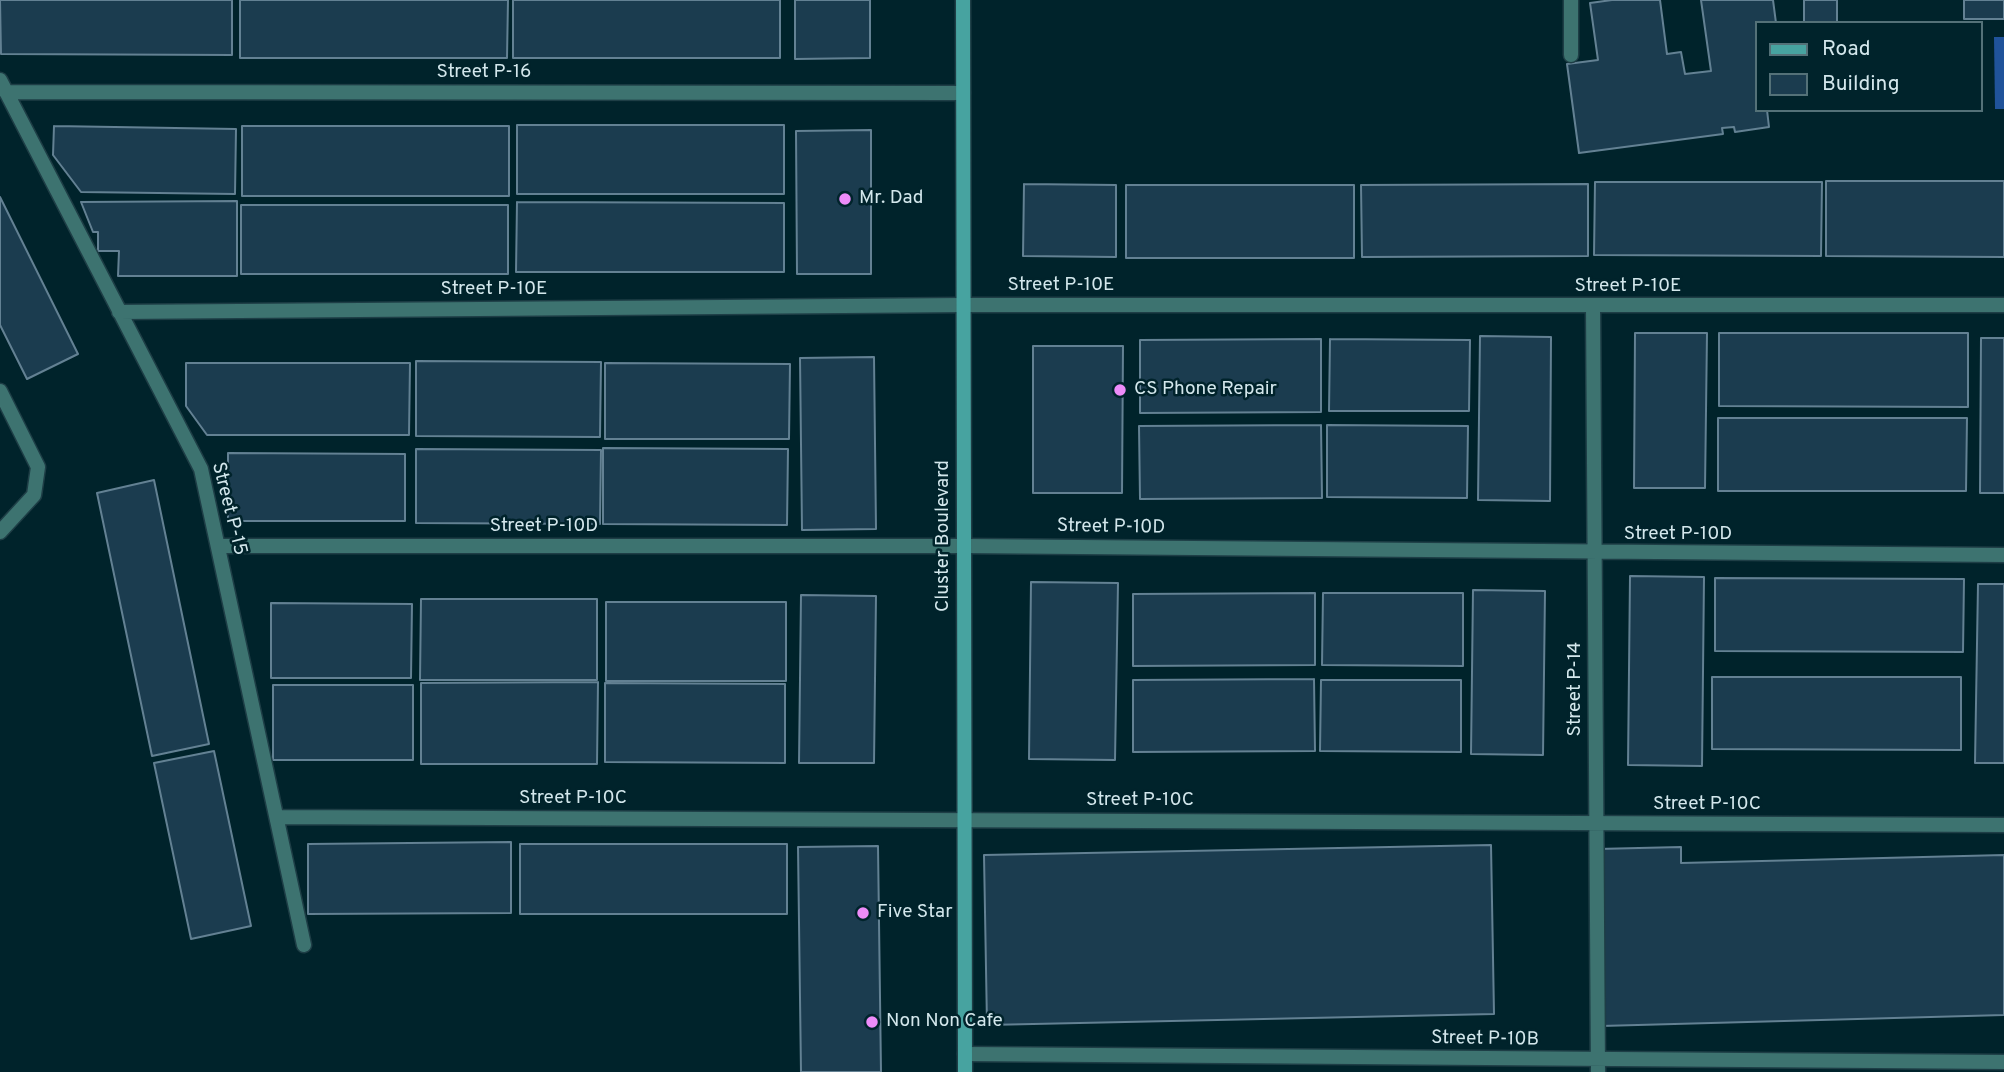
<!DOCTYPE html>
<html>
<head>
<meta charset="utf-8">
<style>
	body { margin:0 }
	#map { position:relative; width:2004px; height:1072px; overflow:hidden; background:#00232b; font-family:Overpass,sans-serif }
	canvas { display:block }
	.legend { position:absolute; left:1755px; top:21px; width:228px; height:91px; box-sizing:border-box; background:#00232b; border:2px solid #547178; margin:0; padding:9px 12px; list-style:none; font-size:21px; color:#d3e7ec }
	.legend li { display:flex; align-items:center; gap:14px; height:35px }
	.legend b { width:35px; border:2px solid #547178 }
</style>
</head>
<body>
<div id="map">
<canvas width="2004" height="1072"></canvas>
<ul class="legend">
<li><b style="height:9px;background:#47a3a0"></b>Road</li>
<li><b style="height:19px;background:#1b3c4f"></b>Building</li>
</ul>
</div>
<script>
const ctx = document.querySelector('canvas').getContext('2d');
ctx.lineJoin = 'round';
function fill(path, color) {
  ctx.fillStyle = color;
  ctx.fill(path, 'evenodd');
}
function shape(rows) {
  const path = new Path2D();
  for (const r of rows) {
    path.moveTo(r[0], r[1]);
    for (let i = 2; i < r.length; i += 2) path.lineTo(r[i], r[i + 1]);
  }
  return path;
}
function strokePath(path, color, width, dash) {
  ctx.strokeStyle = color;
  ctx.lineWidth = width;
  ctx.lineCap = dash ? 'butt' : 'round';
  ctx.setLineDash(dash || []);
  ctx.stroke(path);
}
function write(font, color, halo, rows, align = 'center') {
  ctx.font = font + ' Overpass,sans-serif';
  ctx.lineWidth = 5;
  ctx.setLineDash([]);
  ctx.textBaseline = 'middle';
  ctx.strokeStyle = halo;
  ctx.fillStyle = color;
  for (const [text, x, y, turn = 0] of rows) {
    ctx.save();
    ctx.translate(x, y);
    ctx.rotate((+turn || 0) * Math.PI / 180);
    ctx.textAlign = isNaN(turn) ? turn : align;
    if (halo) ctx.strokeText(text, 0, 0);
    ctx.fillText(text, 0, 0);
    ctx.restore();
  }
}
const water = shape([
	[1994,37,2004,37,2004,109,1995,109]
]);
const building = shape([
	[0,0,232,0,232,55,1,54,0,0],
	[240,0,508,0,507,58,240,58,240,0],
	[513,0,780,0,780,58,513,58,513,0],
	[795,0,870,0,870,58,795,59,795,0],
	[1612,0,1660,0,1667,54,1681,52,1685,74,1711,71,1701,0,1773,0,1776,23,1757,23,1757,110,1767,110,1769,127,1735,132,1734,127,1722,128,1723,134,1579,153,1567,64,1598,60,1590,3,1612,0],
	[1804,0,1837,0,1837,23,1804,23,1804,0],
	[1964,0,2004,0,2004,19,1964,19,1964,0],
	[517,125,784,125,784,194,517,194,517,125],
	[54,126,236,129,235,194,81,192,53,155,54,126],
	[242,126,509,126,509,196,242,196,242,126],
	[871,130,871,274,797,274,796,131,871,130],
	[1826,181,2004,181,2004,257,1826,256,1826,181],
	[1595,182,1822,182,1821,256,1594,255,1595,182],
	[1024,184,1116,185,1116,257,1023,256,1024,184],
	[1588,184,1588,256,1362,257,1361,185,1588,184],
	[1126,185,1354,185,1354,258,1126,258,1126,185],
	[0,197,78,354,27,379,0,325,0,197],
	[237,201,237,276,118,276,119,251,98,251,98,232,93,232,81,202,237,201],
	[517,202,784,203,784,272,516,272,517,202],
	[241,205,508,205,508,274,241,274,241,205],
	[1635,333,1707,333,1705,488,1634,488,1635,333],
	[1719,333,1968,333,1968,407,1719,406,1719,333],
	[1480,336,1551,337,1550,501,1478,500,1480,336],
	[1981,338,2004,338,2004,493,1980,493,1981,338],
	[1321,339,1321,412,1140,413,1140,340,1321,339],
	[1330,339,1470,340,1469,411,1329,411,1330,339],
	[1033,346,1123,346,1122,493,1033,493,1033,346],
	[874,357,876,529,802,530,800,358,874,357],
	[416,361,601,362,600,437,416,436,416,361],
	[186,363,410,363,409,435,207,435,186,406,186,363],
	[605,363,790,364,789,439,605,439,605,363],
	[1718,418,1967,418,1966,491,1718,491,1718,418],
	[1321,425,1322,498,1140,499,1139,426,1321,425],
	[1327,425,1468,426,1467,498,1327,497,1327,425],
	[603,448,788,449,787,525,603,524,603,448],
	[416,449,601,450,600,524,416,523,416,449],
	[228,453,405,454,405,521,228,521,228,453],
	[154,480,209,744,152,756,97,493,154,480],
	[1630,576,1704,577,1702,766,1628,765,1630,576],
	[1715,578,1964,579,1963,652,1715,651,1715,578],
	[1031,582,1118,583,1115,760,1029,759,1031,582],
	[1978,584,2004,584,2004,763,1975,763,1978,584],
	[1473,590,1545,591,1543,755,1471,754,1473,590],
	[1315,593,1315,665,1133,666,1133,594,1315,593],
	[1323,593,1463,593,1463,666,1322,665,1323,593],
	[801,595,876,596,874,763,799,763,801,595],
	[421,599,597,599,597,680,420,680,421,599],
	[606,602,786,602,786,681,606,681,606,602],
	[271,603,412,604,411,678,271,678,271,603],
	[1712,677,1961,677,1961,750,1712,749,1712,677],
	[1314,679,1315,751,1133,752,1133,680,1314,679],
	[1321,680,1461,680,1461,752,1320,751,1321,680],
	[598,682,597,764,421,764,421,683,598,682],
	[605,683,785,684,785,763,605,762,605,683],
	[273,685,413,685,413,760,273,760,273,685],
	[214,751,251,926,191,939,154,763,214,751],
	[511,842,511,913,308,914,308,844,511,842],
	[520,844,787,844,787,914,520,914,520,844],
	[1491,845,1494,1014,987,1025,984,855,1491,845],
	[878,846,881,1072,801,1072,798,847,878,846],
	[1681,847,1681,863,2004,855,2004,1015,1601,1026,1597,849,1681,847]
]);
const lane = shape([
	[1571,0,1571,55]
]);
const street = shape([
	[0,80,201,469,304,945],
	[6,92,963,93],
	[1593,306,1598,1072],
	[119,312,963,305,2004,305],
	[0,391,38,467,34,495,0,532],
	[218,546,963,546,2004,555],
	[277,817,2004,825],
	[965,1054,2004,1062]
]);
const secondary = shape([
	[963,0,965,1072]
]);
const markers = [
	[845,199,7,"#ed8cf9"],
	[1120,390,7,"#ed8cf9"],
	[863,913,7,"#ed8cf9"],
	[872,1022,7,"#ed8cf9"]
];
const streetNames = [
	["Street P-16",484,73],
	["Street P-10E",1061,286],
	["Street P-10E",1628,287],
	["Street P-10E",494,290],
	["Street P-15",228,509,76],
	["Street P-10D",544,527],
	["Street P-10D",1111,528,1],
	["Street P-10D",1678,535],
	["Cluster Boulevard",944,536,-90],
	["Street P-14",1576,689,-90],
	["Street P-10C",573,799],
	["Street P-10C",1140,801],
	["Street P-10C",1707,805],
	["Street P-10B",1485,1040,1]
];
const poiNames = [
	["Mr. Dad",859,199],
	["CS Phone Repair",1134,390],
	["Five Star",877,913],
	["Non Non Cafe",886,1022]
];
fill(water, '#20539a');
fill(building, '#1b3c4f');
strokePath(building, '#638193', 2);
strokePath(lane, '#1e3e46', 17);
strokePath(street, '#1e3e46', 17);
strokePath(secondary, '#1e3e46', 17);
strokePath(lane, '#3d7370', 14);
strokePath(street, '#3d7370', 14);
strokePath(secondary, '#47a3a0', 14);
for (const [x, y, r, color] of markers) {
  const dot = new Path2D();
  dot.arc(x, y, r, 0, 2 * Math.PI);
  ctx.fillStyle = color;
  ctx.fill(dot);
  strokePath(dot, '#00232b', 2.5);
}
write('19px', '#d3e7ec', '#00232b', streetNames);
write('19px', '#d3e7ec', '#00232b', poiNames, 'left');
</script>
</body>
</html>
